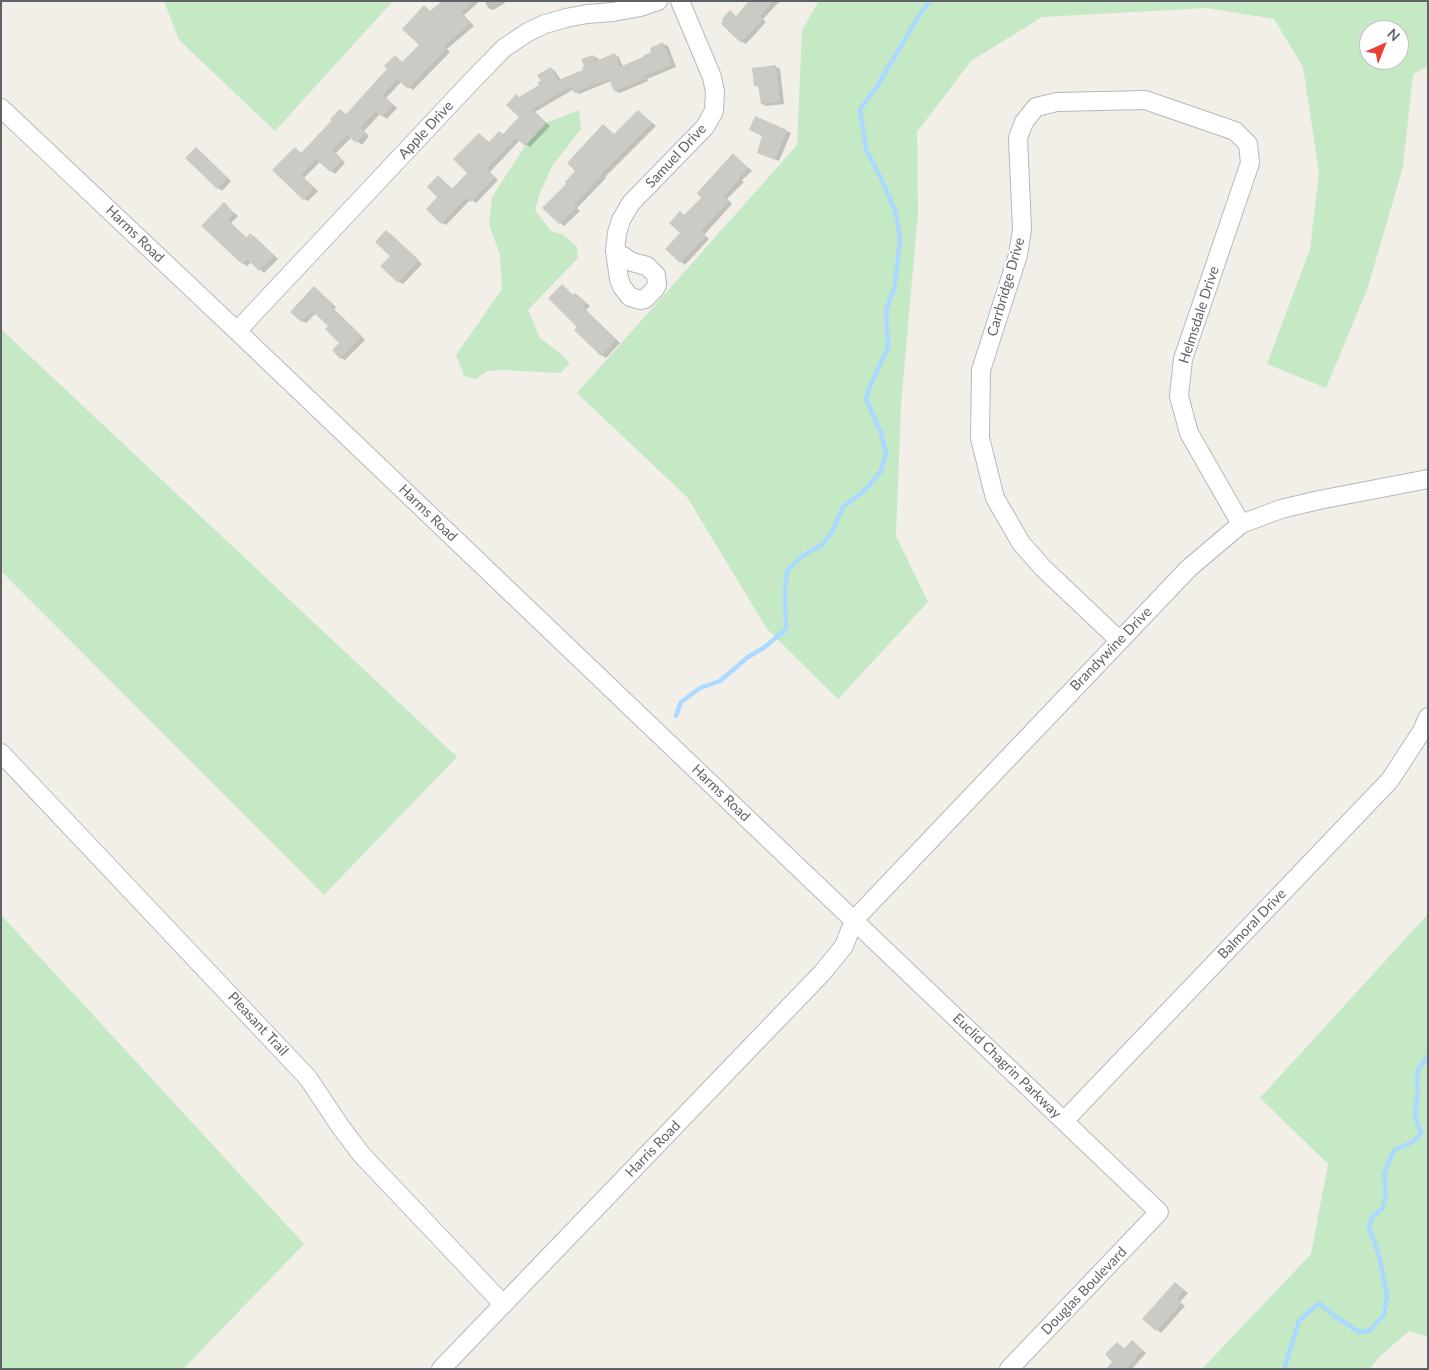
<!DOCTYPE html>
<html>
<head>
<meta charset="utf-8">
<style>
	body { margin:0 }
	#map { position:relative; width:1429px; height:1370px; overflow:hidden; background:#f1efe8; font-family:Lato,sans-serif }
	canvas { display:block }
	.frame { position:absolute; inset:0; border:2px solid #5f6368; pointer-events:none }
	.north { position:absolute; left:1359px; top:20px; width:50px; height:50px; box-sizing:border-box; background:#fff; border:1px solid #bfc1c3; border-radius:50%; rotate:44deg; font-size:14px; font-weight:700; line-height:20px; text-align:center; color:#5f6368 }
	.north::after { content:''; display:block; margin:auto; width:18px; height:22px; background:#ea4335; clip-path:polygon(50% 0,100% 100%,50% 72%,0 100%) }
</style>
</head>
<body>
<div id="map">
<canvas width="1429" height="1370"></canvas>
<div class="frame"></div>
<div class="north">N</div>
</div>
<script>
const ctx = document.querySelector('canvas').getContext('2d');
ctx.lineJoin = 'round';
function fill(path, color) {
  ctx.fillStyle = color;
  ctx.fill(path, 'evenodd');
}
function shape(rows) {
  const path = new Path2D();
  for (const r of rows) {
    path.moveTo(r[0], r[1]);
    for (let i = 2; i < r.length; i += 2) path.lineTo(r[i], r[i + 1]);
  }
  return path;
}
function strokePath(path, color, width, dash) {
  ctx.strokeStyle = color;
  ctx.lineWidth = width;
  ctx.lineCap = dash ? 'butt' : 'round';
  ctx.setLineDash(dash || []);
  ctx.stroke(path);
}
function write(font, color, halo, rows, align = 'center') {
  ctx.font = font + ' Lato,sans-serif';
  ctx.lineWidth = 4;
  ctx.setLineDash([]);
  ctx.textBaseline = 'middle';
  ctx.strokeStyle = halo;
  ctx.fillStyle = color;
  for (const [text, x, y, turn = 0] of rows) {
    ctx.save();
    ctx.translate(x, y);
    ctx.rotate((+turn || 0) * Math.PI / 180);
    ctx.textAlign = isNaN(turn) ? turn : align;
    if (halo) ctx.strokeText(text, 0, 0);
    ctx.fillText(text, 0, 0);
    ctx.restore();
  }
}
const green = shape([
	[164,1,393,1,275,131,179,40],
	[819,1,1428,1,1428,66,1413,74,1403,167,1368,287,1326,388,1267,364,1310,249,1319,173,1303,67,1274,19,1207,8,1042,17,971,61,917,132,918,212,901,405,896,536,928,602,838,699,767,629,687,497,577,393,797,145,802,30],
	[1369,30,1399,30,1399,60,1369,60],
	[579,110,581,129,552,166,540,193,535,210,551,231,564,235,577,247,578,258,528,310,540,338,560,353,570,363,560,373,503,370,487,371,476,379,464,376,456,355,502,289,500,255,489,224,492,197,525,146,546,123],
	[1,329,457,757,324,895,1,571],
	[1428,914,1428,1337,1409,1331,1378,1358,1370,1369,1202,1369,1311,1254,1328,1164,1260,1098],
	[1,915,304,1244,183,1369,1,1369]
]);
const shadow = shape([
	[443,1,480,1,464,15,474,26,447,49,450,52,413,90,402,81,386,98,397,108,387,119,380,114,364,131,369,136,362,145,352,137,336,153,345,163,335,174,320,162,304,178,318,191,308,201,304,199,295,148,302,154,347,115,388,69,395,56,403,63,420,45,425,7,431,12],
	[485,1,504,1,505,3,493,10,488,8],
	[751,1,780,1,763,19,766,22,746,44,742,42,737,17],
	[663,44,668,46,676,67,647,79,648,81,620,93,615,91,611,81,579,94,575,92,574,89,535,112,550,126,530,147,520,140,490,172,498,180,476,203,471,199,446,225,442,223,438,177,453,189,469,173,479,134,490,143,504,135,521,117,519,98,540,86,551,68,555,71,561,80,584,71,593,56,598,58,599,61,615,55,619,57,623,67,653,53],
	[776,67,780,69,784,104,766,106,762,104,760,88,755,85],
	[638,111,656,126,605,177,606,178,577,208,580,211,564,226,560,223,544,208,568,184,604,126,615,135],
	[756,118,791,133,779,161,763,154,763,136],
	[200,151,231,181,222,191,218,188],
	[734,155,752,171,742,180,744,182,727,199,732,204,704,235,709,239,685,265,666,249,681,233,685,216,703,198],
	[224,204,238,216,231,223,247,238,251,235,255,237,278,259,264,273,251,262,247,266,242,263,202,226],
	[391,234,422,264,403,284,399,282,392,256],
	[562,285,574,296,576,294,580,297,590,306,586,310,620,343,606,358,601,355,579,327],
	[314,288,336,307,334,309,365,340,345,360,341,358,341,343,330,326,316,313,306,323,302,321],
	[1175,1283,1188,1293,1180,1302,1185,1306,1161,1333,1157,1330],
	[1132,1341,1146,1353,1132,1369,1111,1369,1114,1362,1117,1343,1125,1349]
]);
const stream = shape([
	[676,716,681,702,700,688,720,681,748,657,765,647,786,629,785,590,787,571,802,556,822,545,832,532,843,507,866,489,881,471,886,454,881,433,866,399,869,389,888,347,886,311,895,285,900,240,896,213,882,180,866,149,860,109,876,88,920,14,930,1],
	[1284,1369,1299,1321,1319,1303,1333,1315,1359,1332,1369,1331,1384,1315,1387,1296,1379,1256,1369,1226,1372,1217,1382,1209,1386,1193,1384,1174,1394,1150,1411,1143,1421,1134,1415,1115,1418,1091,1417,1083,1418,1070,1428,1055]
]);
const building = shape([
	[442,1,473,1,461,12,470,23,444,46,446,49,408,89,397,79,383,95,393,105,382,117,376,111,360,128,366,133,356,143,347,135,332,150,342,160,330,172,316,159,301,175,314,188,303,200,272,170,295,147,301,153,332,120,330,119,340,109,346,114,387,69,384,66,395,55,402,62,419,45,402,29,424,5,430,11],
	[749,1,773,1,760,16,763,19,741,43,721,24,723,21,722,19,730,10,736,16],
	[663,42,672,65,644,76,645,79,614,91,609,79,574,93,571,86,532,109,546,123,525,146,516,138,486,169,495,177,471,202,467,197,441,224,426,209,437,197,427,187,438,175,452,189,467,173,453,159,479,133,489,142,499,131,503,134,519,117,506,105,516,94,519,97,539,85,537,83,541,81,537,75,551,67,558,80,583,70,582,67,584,66,581,59,593,55,596,61,615,53,620,67,643,57,643,56,651,52,650,48],
	[776,65,780,102,761,104,758,85,754,86,752,68],
	[638,110,652,123,601,174,602,175,574,205,576,208,559,224,542,208,566,184,565,182,575,171,567,163,603,124,614,134],
	[755,116,787,130,775,160,757,153,762,136,749,130],
	[196,147,228,178,217,189,185,158],
	[733,153,748,168,739,177,740,179,724,196,729,201,701,231,706,236,680,263,665,249,680,233,669,223,680,211,684,215,701,198,697,193],
	[224,202,234,213,228,220,246,238,250,233,274,256,259,271,247,259,242,264,201,226],
	[386,230,419,260,398,283,380,266,390,256,375,242],
	[562,284,573,295,575,293,586,303,583,307,616,340,601,356,574,330,577,327,548,298],
	[314,286,333,304,331,306,362,336,340,359,332,350,339,343,325,329,328,326,312,311,301,322,290,312],
	[1175,1282,1184,1290,1177,1299,1182,1303,1156,1331,1142,1319],
	[1132,1340,1143,1350,1126,1369,1106,1369,1112,1362,1105,1354,1117,1342,1124,1349]
]);
const minor = shape([
	[1,108,237,331,1159,1212,1009,1369],
	[615,251,632,262,647,266,656,275,657,285,654,290,645,299,641,300,630,297,622,287,619,279,615,251,617,233,621,220,631,203,705,127,714,111,715,92,712,77,680,1],
	[237,331,469,84,504,48,528,32,545,24,566,18,587,14,613,12,640,7,658,1],
	[1119,640,1043,568,1021,543,995,498,980,438,981,370,1018,255,1022,229,1018,138,1024,122,1036,107,1057,102,1145,100,1235,131,1248,144,1250,163,1183,359,1179,396,1189,433,1241,524],
	[1,753,308,1078,340,1126,361,1154,503,1304],
	[1064,1121,1390,780,1422,731,1428,717],
	[441,1369,822,973,844,946,854,920,1189,568,1241,524,1281,509,1319,500,1428,479]
]);
const streetNames = [
	["Apple Drive",426,130,-47],
	["Samuel Drive",676,156,-47],
	["Harms Road",135,234,44],
	["Carrbridge Drive",1006,287,-74],
	["Helmsdale Drive",1199,315,-72],
	["Harms Road",428,513,44],
	["Brandywine Drive",1111,649,-46],
	["Harms Road",721,793,44],
	["Balmoral Drive",1252,924,-46],
	["Pleasant Trail",258,1024,47],
	["Euclid Chagrin Parkway",1007,1066,44],
	["Harris Road",653,1149,-46],
	["Douglas Boulevard",1084,1291,-46]
];
fill(green, '#c5e8c5');
fill(shadow, '#0003');
strokePath(stream, '#aadaff', 4.5);
fill(building, '#cccac5');
strokePath(minor, '#b5b8bc', 20);
strokePath(minor, '#fff', 18);
write('14px', '#5f6368', '#fff', streetNames);
</script>
</body>
</html>
